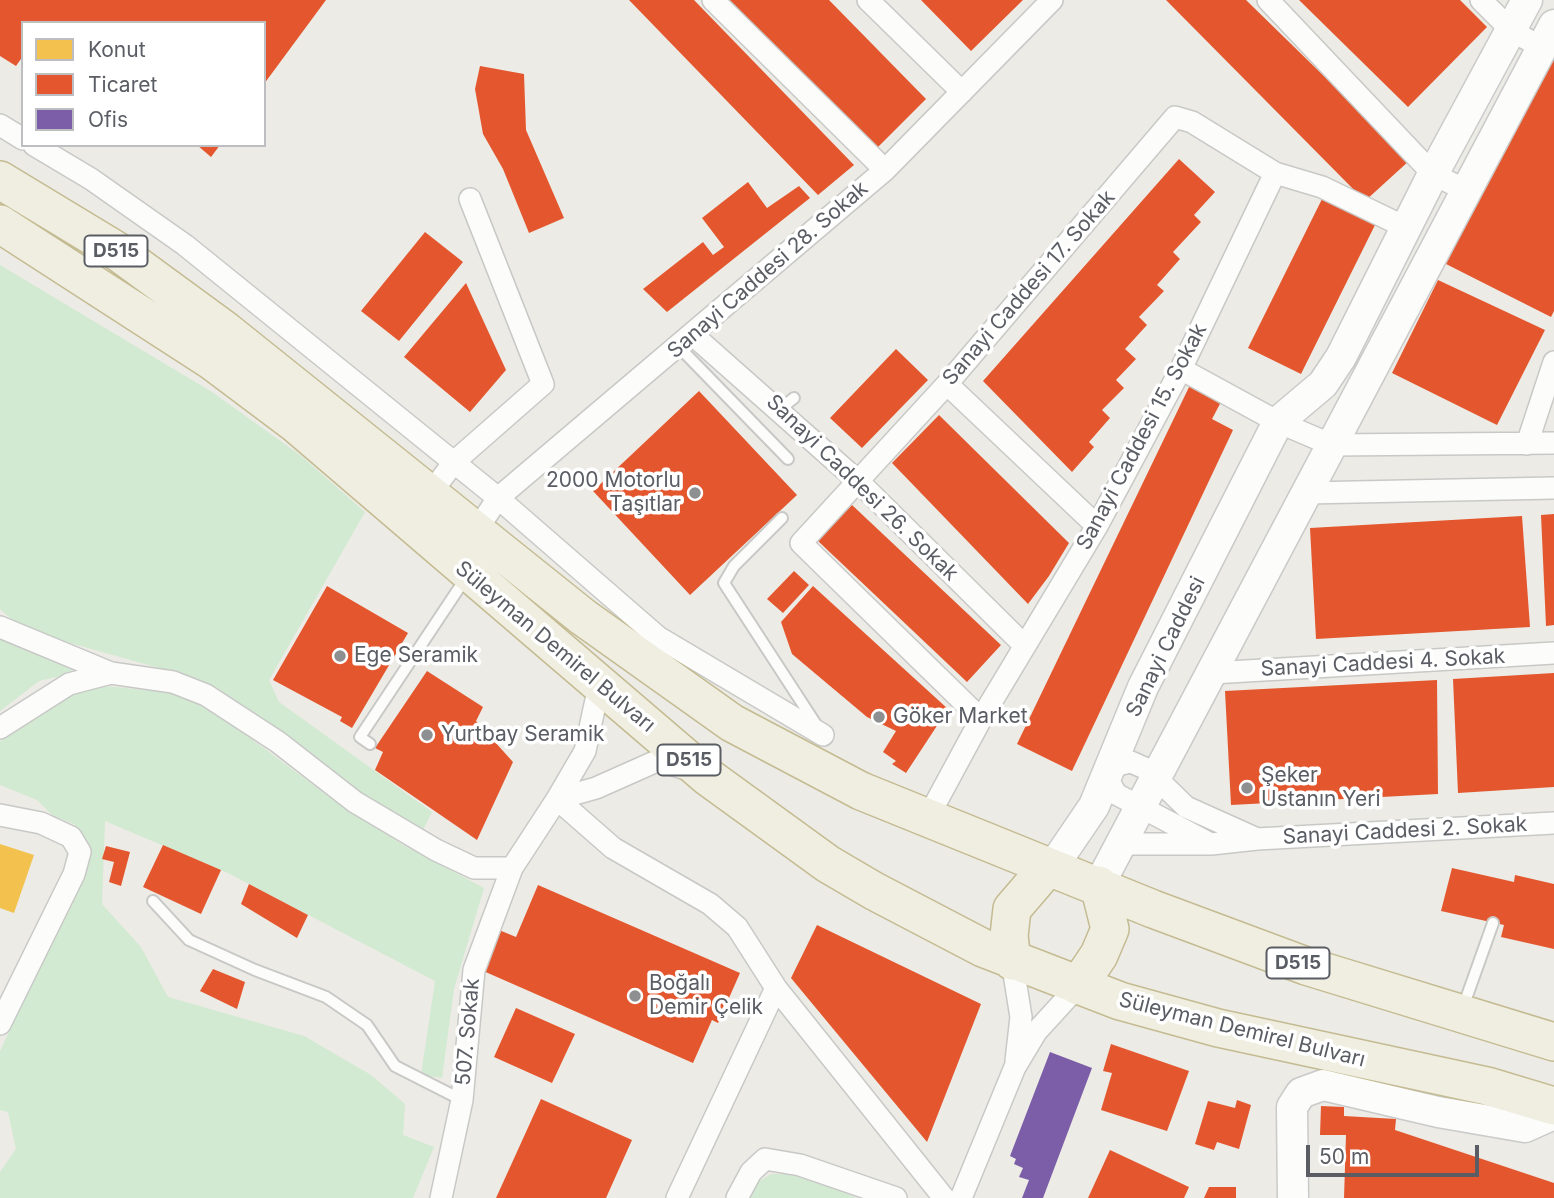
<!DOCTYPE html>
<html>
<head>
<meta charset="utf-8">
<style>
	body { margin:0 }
	#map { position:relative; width:1554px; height:1198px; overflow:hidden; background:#ecebe5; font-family:Inter,sans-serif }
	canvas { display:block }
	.legend { position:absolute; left:21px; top:21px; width:245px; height:126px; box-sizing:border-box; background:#fff; border:2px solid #bdbec1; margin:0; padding:9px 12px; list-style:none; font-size:21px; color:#5a5d64 }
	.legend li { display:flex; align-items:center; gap:14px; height:35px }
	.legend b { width:35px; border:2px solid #bdbec1 }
	.scale { position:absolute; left:1306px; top:1145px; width:173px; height:32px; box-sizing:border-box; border:4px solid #5a5d64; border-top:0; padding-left:9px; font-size:21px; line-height:24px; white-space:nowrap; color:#5a5d64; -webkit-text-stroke:5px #fff; paint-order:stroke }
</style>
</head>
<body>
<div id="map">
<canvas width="1554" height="1198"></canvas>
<ul class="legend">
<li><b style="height:19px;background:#f2c14e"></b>Konut</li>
<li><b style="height:19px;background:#e4572e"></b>Ticaret</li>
<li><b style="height:19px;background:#7b5ea7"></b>Ofis</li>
</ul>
<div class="scale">50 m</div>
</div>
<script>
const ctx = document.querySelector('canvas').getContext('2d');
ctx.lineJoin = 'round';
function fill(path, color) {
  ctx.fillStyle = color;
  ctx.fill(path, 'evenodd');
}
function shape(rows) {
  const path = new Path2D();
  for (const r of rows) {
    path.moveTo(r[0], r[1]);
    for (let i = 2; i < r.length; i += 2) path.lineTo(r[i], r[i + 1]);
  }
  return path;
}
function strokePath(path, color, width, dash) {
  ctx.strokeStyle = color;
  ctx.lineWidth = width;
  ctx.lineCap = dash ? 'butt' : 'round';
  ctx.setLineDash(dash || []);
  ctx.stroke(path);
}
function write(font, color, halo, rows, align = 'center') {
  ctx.font = font + ' Inter,sans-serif';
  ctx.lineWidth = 7;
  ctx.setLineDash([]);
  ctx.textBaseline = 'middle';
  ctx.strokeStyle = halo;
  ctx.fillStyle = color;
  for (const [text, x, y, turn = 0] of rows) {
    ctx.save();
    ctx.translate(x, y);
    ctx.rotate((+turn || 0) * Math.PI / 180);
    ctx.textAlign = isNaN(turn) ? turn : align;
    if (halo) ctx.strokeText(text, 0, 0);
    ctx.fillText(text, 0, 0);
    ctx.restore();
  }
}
const green = shape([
	[0,265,212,392,300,455,365,512,269,680,279,702,432,812,423,830,342,781,283,732,215,690,159,668,24,630,0,609],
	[0,637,81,666,61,676,39,681,0,711],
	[106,686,172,693,214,711,336,802,403,845,484,888,454,989,442,1078,421,1075,435,981,228,873,105,821,102,904,141,947,168,997,304,1036,371,1075,405,1104,403,1135,434,1147,413,1198,0,1198,0,1172,16,1149,8,1112,0,1110,0,1051,90,859,86,843,74,824,53,816,37,800,0,785,0,742,21,724,62,697],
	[771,1174,807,1175,856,1198,749,1198,755,1184]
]);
const homes = shape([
	[0,844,34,855,14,913,0,908]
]);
const shops = shape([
	[0,0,326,0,264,84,264,23,23,23,23,56,16,66,0,56],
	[629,0,694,0,854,165,818,195],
	[725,0,829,0,926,99,873,152],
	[921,0,1023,0,971,51],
	[1166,0,1246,0,1410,160,1365,201],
	[1299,0,1460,0,1487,27,1408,107],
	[1554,37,1554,311,1551,317,1446,264,1540,74],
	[480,66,524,74,526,130,564,218,529,233,503,169,483,134,475,89],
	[197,145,220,145,211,157],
	[1179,159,1215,192,1194,215,1201,222,1173,252,1180,259,1157,285,1164,291,1139,317,1147,325,1125,349,1136,359,1116,380,1124,388,1102,410,1110,418,1089,442,1094,447,1072,472,983,381],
	[748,182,767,208,799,186,810,198,667,312,643,289,703,242,713,255,724,247,702,218],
	[1323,197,1376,223,1301,374,1248,348],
	[425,232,463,262,399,341,361,311],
	[1438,280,1545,330,1497,425,1392,373],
	[466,283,506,370,470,412,404,357],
	[896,349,928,380,862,448,830,418],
	[1190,385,1222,400,1212,419,1233,430,1072,771,1017,744],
	[699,391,797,495,690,595,593,491],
	[939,415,1069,543,1049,576,1028,604,892,463],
	[852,505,1001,645,967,682,818,541],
	[1554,514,1554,625,1546,626,1541,515],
	[1522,516,1530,627,1316,639,1310,528],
	[794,571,809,585,783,613,767,599],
	[327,586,408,633,352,728,340,721,342,717,273,680],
	[813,586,948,709,906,773,892,764,896,761,883,752,896,731,867,717,792,654,781,622],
	[427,671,483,707,476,721,513,762,477,840,375,770,383,752,375,748],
	[1554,673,1554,787,1458,793,1453,679],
	[1437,680,1438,794,1231,805,1225,691],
	[163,845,221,870,201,914,143,887],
	[106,846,130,852,121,886,109,882,114,862,102,859],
	[1452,868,1514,882,1515,875,1554,884,1554,949,1501,937,1504,925,1441,911],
	[249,884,308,915,297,938,241,904],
	[538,885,740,973,718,1023,712,1020,693,1063,481,970,499,930,516,937],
	[817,925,981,1004,927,1142,791,978],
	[213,969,245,982,237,1009,200,991],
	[516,1008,575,1034,552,1083,494,1057],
	[1111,1044,1189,1071,1167,1131,1101,1110,1112,1073,1103,1071],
	[541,1099,632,1140,606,1198,496,1198],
	[1237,1100,1251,1105,1239,1149,1217,1142,1214,1150,1195,1144,1208,1101,1235,1108],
	[1321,1106,1344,1107,1344,1116,1396,1119,1395,1130,1554,1183,1554,1198,1344,1198,1346,1135,1320,1135],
	[1110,1150,1189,1187,1184,1198,1088,1198],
	[1209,1187,1236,1187,1236,1198,1204,1198]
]);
const offices = shape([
	[1050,1052,1092,1068,1043,1198,1022,1198,1029,1180,1019,1177,1023,1168,1014,1164,1016,1159,1010,1156]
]);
const lane = shape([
	[679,347,788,459],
	[780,409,794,398],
	[782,518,734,566,724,583,817,726],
	[370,744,360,737,467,576],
	[153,901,189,940,255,970,326,997,367,1025,395,1066,462,1100],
	[1462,1010,1493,923]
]);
const street = shape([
	[713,0,885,170],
	[868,0,962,92],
	[1268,0,1433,174,1467,191],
	[1481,0,1511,30,1542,48],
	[0,125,23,139],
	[34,145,91,179,185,245,498,498,658,637,823,735],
	[693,335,859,482,1025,646],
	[1181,369,1278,422,1332,445,1554,443],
	[947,384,1097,526],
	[1527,444,1554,362],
	[1306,493,1554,488],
	[430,494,454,462,543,384,470,199],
	[476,531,498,498,885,170,1052,0],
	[0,627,111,673],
	[1212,673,1554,653],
	[981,719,801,543,947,384,1175,117,1192,122,1275,173],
	[0,728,69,684,111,673,173,682,206,695,278,742,355,802,436,850,474,868,512,868],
	[1112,766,1131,762,1147,769,1186,807,1255,838],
	[1107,778,1116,794,1207,842],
	[557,799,613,848,710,904,737,927,776,988,944,1198],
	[557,799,596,788,659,760,686,769],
	[0,815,41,823,71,837,80,852,74,874,0,1024],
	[927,819,981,719,1097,526,1181,369,1275,173,1322,187,1407,228],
	[1121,844,1211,844,1257,839,1554,823],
	[1012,961,1021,1017,1016,1061],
	[441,1198,462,1100,474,970,512,868,557,799,585,751,599,686],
	[677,1198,776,988],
	[737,1198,751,1172,765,1159,800,1165,896,1198],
	[961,1198,1015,1067,1036,1032,1078,986]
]);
const secondary = shape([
	[1048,867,1060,856,1094,806,1143,687,1278,422,1323,384,1341,357,1433,174,1527,0],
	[1099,885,1554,25],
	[1293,1198,1292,1107,1301,1093,1323,1085,1438,1112,1525,1127,1554,1114]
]);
const highway = shape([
	[0,180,114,249,226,331,583,617,732,723,861,791,1153,909,1306,966,1554,1042],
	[0,224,212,361,296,424,708,777,828,864,874,891,983,948,1120,1001,1218,1028,1487,1086,1554,1106],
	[1012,961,1009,936,1012,909,1048,867],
	[1078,986,1099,955,1110,929,1099,885]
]);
const markers = [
	[695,493,7,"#8d8f91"],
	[340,656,7,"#8d8f91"],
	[879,717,7,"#8d8f91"],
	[427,735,7,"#8d8f91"],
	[1247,788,7,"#8d8f91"],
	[635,996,7,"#8d8f91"]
];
const shields = [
	[116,251,63],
	[689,760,63],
	[1298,963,63]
];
const shieldNames = [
	["D515",116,251],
	["D515",689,760],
	["D515",1298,963]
];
const streetNames = [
	["Sanayi Caddesi 28. Sokak",768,270,-41],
	["Sanayi Caddesi 17. Sokak",1029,288,-49],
	["Sanayi Caddesi 15. Sokak",1142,437,-62],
	["Sanayi Caddesi 26. Sokak",862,488,44],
	["Süleyman Demirel Bulvarı",555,647,40],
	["Sanayi Caddesi",1166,647,-64],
	["Sanayi Caddesi 4. Sokak",1383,663,-3],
	["Sanayi Caddesi 2. Sokak",1405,831,-3],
	["Süleyman Demirel Bulvarı",1242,1030,14],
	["507. Sokak",468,1032,-85]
];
const poiNames = [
	["2000 Motorlu",681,481,"right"],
	["Taşıtlar",681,505,"right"],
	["Ege Seramik",354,656],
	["Göker Market",893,717],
	["Yurtbay Seramik",441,735],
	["Şeker",1261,776],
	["Ustanın Yeri",1261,800],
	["Boğalı",649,984],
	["Demir Çelik",649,1008]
];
fill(green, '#d2ead1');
fill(homes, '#f2c14e');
fill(shops, '#e4572e');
fill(offices, '#7b5ea7');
strokePath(lane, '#c8c9c7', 14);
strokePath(street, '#c8c9c7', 24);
strokePath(secondary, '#c9cac9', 33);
strokePath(highway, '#c4bb92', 40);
strokePath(lane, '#fcfcfb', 10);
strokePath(street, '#fcfcfb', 21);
strokePath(secondary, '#fcfcfb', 30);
strokePath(highway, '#efeee0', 37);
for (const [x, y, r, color] of markers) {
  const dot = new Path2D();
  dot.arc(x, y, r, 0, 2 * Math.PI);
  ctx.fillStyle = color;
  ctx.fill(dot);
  strokePath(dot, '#fff', 2.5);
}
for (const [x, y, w] of shields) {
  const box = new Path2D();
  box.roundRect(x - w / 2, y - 15.5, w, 31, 5);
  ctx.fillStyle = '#fff';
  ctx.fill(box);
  strokePath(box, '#5a5d64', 2);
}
write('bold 19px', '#5a5d64', null, shieldNames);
write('21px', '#5a5d64', '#fff', streetNames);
write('21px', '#5a5d64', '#fff', poiNames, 'left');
</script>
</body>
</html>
